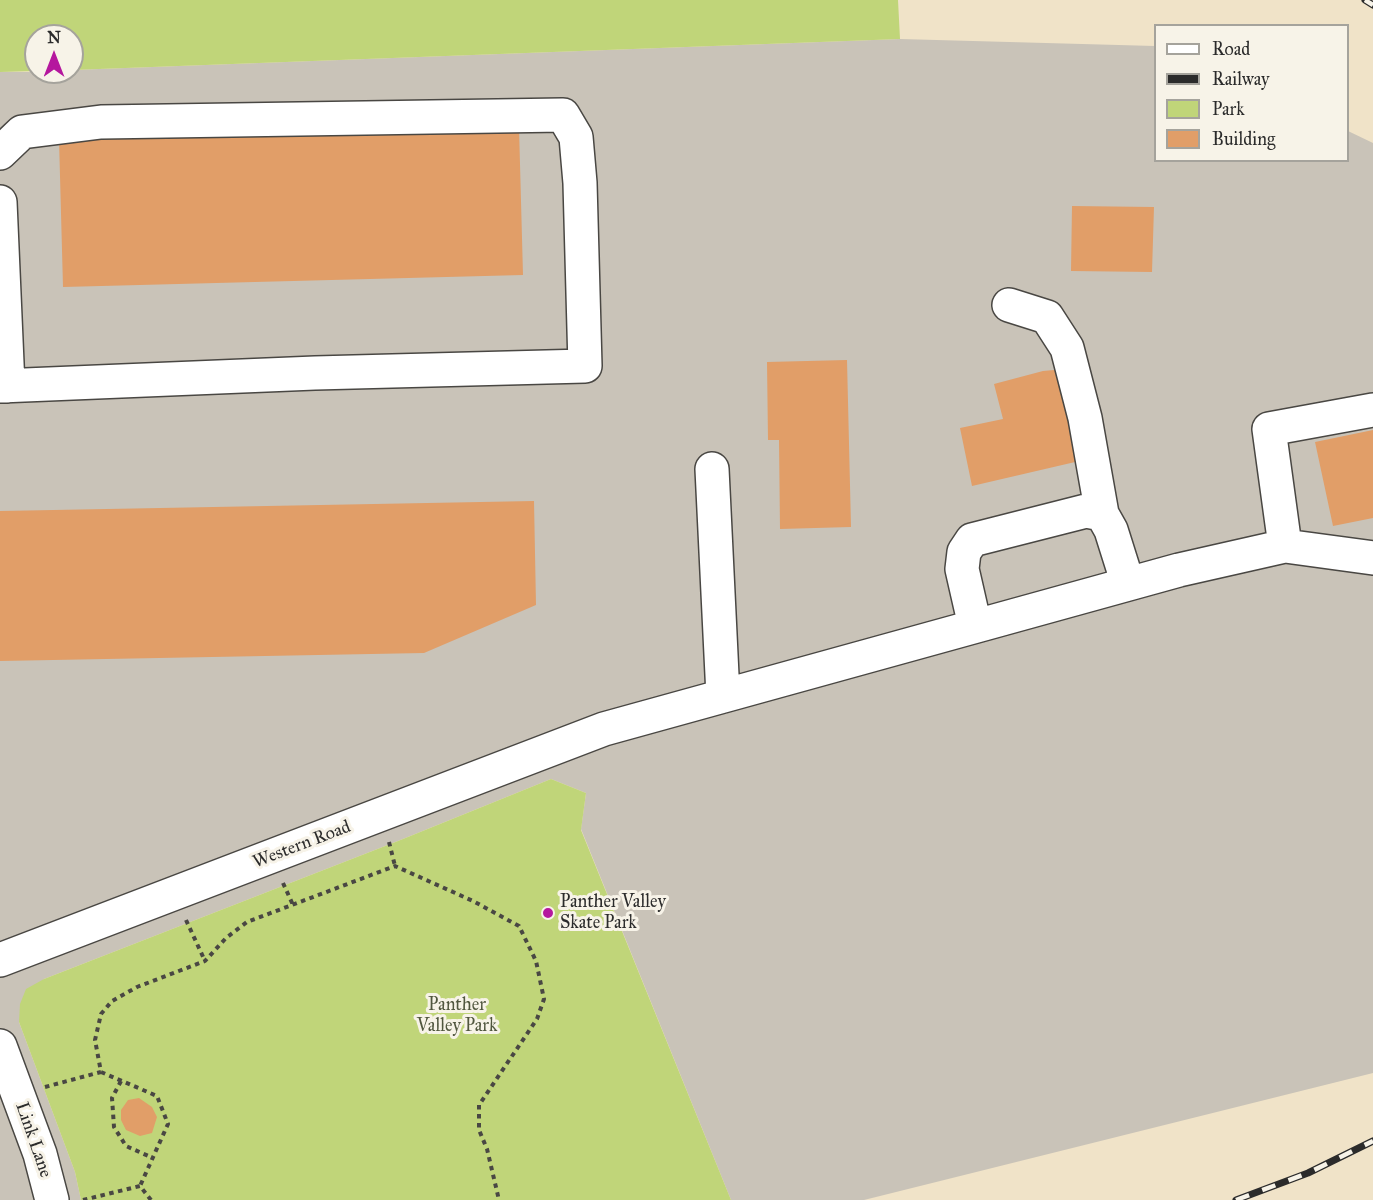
<!DOCTYPE html>
<html>
<head>
<meta charset="utf-8">
<style>
	body { margin:0 }
	#map { position:relative; width:1373px; height:1200px; overflow:hidden; background:#f0e3c8; font-family:"IM FELL Great Primer",serif }
	canvas { display:block }
	.legend { position:absolute; left:1154px; top:24px; width:195px; height:138px; box-sizing:border-box; background:#f7f3e8; border:2px solid #a5a39c; margin:0; padding:8px 10px; list-style:none; font-size:18px; color:#2b2b2b }
	.legend li { display:flex; align-items:center; gap:12px; height:30px }
	.legend b { width:30px; border:2px solid #a5a39c }
	.north { position:absolute; left:24px; top:24px; width:60px; height:60px; box-sizing:border-box; background:#f7f3e8; border:2px solid #a5a39c; border-radius:50%; rotate:0deg; font-size:16px; font-weight:700; line-height:24px; text-align:center; color:#2b2b2b }
	.north::after { content:''; display:block; margin:auto; width:21px; height:27px; background:#b5179e; clip-path:polygon(50% 0,100% 100%,50% 72%,0 100%) }
</style>
</head>
<body>
<div id="map">
<canvas width="1373" height="1200"></canvas>
<ul class="legend">
<li><b style="height:8px;background:#fff"></b>Road</li>
<li><b style="height:8px;background:#2b2b2b"></b>Railway</li>
<li><b style="height:16px;background:#c0d579"></b>Park</li>
<li><b style="height:16px;background:#e19e68"></b>Building</li>
</ul>
<div class="north">N</div>
</div>
<script>
const ctx = document.querySelector('canvas').getContext('2d');
ctx.lineJoin = 'round';
function fill(path, color) {
  ctx.fillStyle = color;
  ctx.fill(path, 'evenodd');
}
function shape(rows) {
  const path = new Path2D();
  for (const r of rows) {
    path.moveTo(r[0], r[1]);
    for (let i = 2; i < r.length; i += 2) path.lineTo(r[i], r[i + 1]);
  }
  return path;
}
function strokePath(path, color, width, dash) {
  ctx.strokeStyle = color;
  ctx.lineWidth = width;
  ctx.lineCap = dash ? 'butt' : 'round';
  ctx.setLineDash(dash || []);
  ctx.stroke(path);
}
function write(font, color, halo, rows, align = 'center') {
  ctx.font = font + ' "IM FELL Great Primer",serif';
  ctx.lineWidth = 6;
  ctx.setLineDash([]);
  ctx.textBaseline = 'middle';
  ctx.strokeStyle = halo;
  ctx.fillStyle = color;
  for (const [text, x, y, turn = 0] of rows) {
    ctx.save();
    ctx.translate(x, y);
    ctx.rotate((+turn || 0) * Math.PI / 180);
    ctx.textAlign = isNaN(turn) ? turn : align;
    if (halo) ctx.strokeText(text, 0, 0);
    ctx.fillText(text, 0, 0);
    ctx.restore();
  }
}
const industrial = shape([
	[900,39,1155,46,1156,160,1348,160,1348,131,1373,143,1373,1073,864,1200,731,1200,581,829,586,793,551,779,398,841,44,979,19,1022,75,1172,81,1200,0,1200,0,72,72,72,72,70]
]);
const green = shape([
	[0,0,898,0,900,39,72,70,72,36,36,36,36,71,0,72],
	[551,779,586,793,581,830,731,1200,81,1200,75,1172,19,1022,20,1004,26,989,44,979,398,841]
]);
const building = shape([
	[519,127,523,275,63,287,59,139],
	[1072,206,1154,207,1152,272,1071,271],
	[847,360,851,527,780,529,779,440,768,440,767,362],
	[1065,369,1088,459,972,486,960,428,1003,419,994,384,1043,371],
	[1373,430,1373,518,1333,526,1315,442],
	[534,501,536,605,424,653,0,661,0,511],
	[139,1098,152,1107,157,1117,152,1133,140,1136,126,1130,121,1120,121,1110,128,1100]
]);
const path = shape([
	[389,842,395,866],
	[283,883,293,905],
	[186,920,205,961],
	[101,1072,157,1096,168,1124,140,1186],
	[121,1081,112,1098,114,1127,126,1146,153,1158],
	[45,1087,101,1072,95,1040,101,1014,112,1001,137,987,205,961,226,938,247,922,395,866,473,901,519,926,536,961,544,999,537,1019,479,1105,479,1130,487,1149,499,1200],
	[83,1200,140,1186,151,1200]
]);
const minor = shape([
	[0,153,22,132,101,122,563,115,576,137,580,183,585,366,315,373,0,386],
	[0,202,8,386],
	[1009,305,1047,317,1067,348,1085,418,1102,514],
	[712,469,723,696],
	[1285,546,1269,429,1373,410],
	[975,626,962,569,964,552,972,540,1086,511,1102,514,1111,530,1128,584],
	[0,960,604,729,1179,570,1285,546,1373,558],
	[0,1046,40,1154,52,1200]
]);
const rail = shape([
	[1365,0,1373,5],
	[1236,1200,1308,1173,1373,1141]
]);
const markers = [
	[548,913,6,"#b5179e"]
];
const streetNames = [
	["Western Road",302,845,-21],
	["Link Lane",33,1140,71]
];
const poiNames = [
	["Panther Valley",560,903],
	["Skate Park",560,924]
];
const parkNames = [
	["Panther",457,1006],
	["Valley Park",457,1027]
];
fill(industrial, '#c9c3b8');
fill(green, '#c0d579');
fill(building, '#e19e68');
strokePath(minor, '#494743', 36);
strokePath(path, '#494743', 4, [4.5, 4.5]);
strokePath(minor, '#fff', 33);
strokePath(rail, '#2b2b2b', 7);
strokePath(rail, '#f7f3e8', 4.5, [14]);
for (const [x, y, r, color] of markers) {
  const dot = new Path2D();
  dot.arc(x, y, r, 0, 2 * Math.PI);
  ctx.fillStyle = color;
  ctx.fill(dot);
  strokePath(dot, '#f7f3e8', 2);
}
write('18px', '#2b2b2b', '#f7f3e8', streetNames);
write('18px', '#2b2b2b', '#f7f3e8', poiNames, 'left');
write('18px', '#50563e', '#f7f3e8', parkNames);
</script>
</body>
</html>
